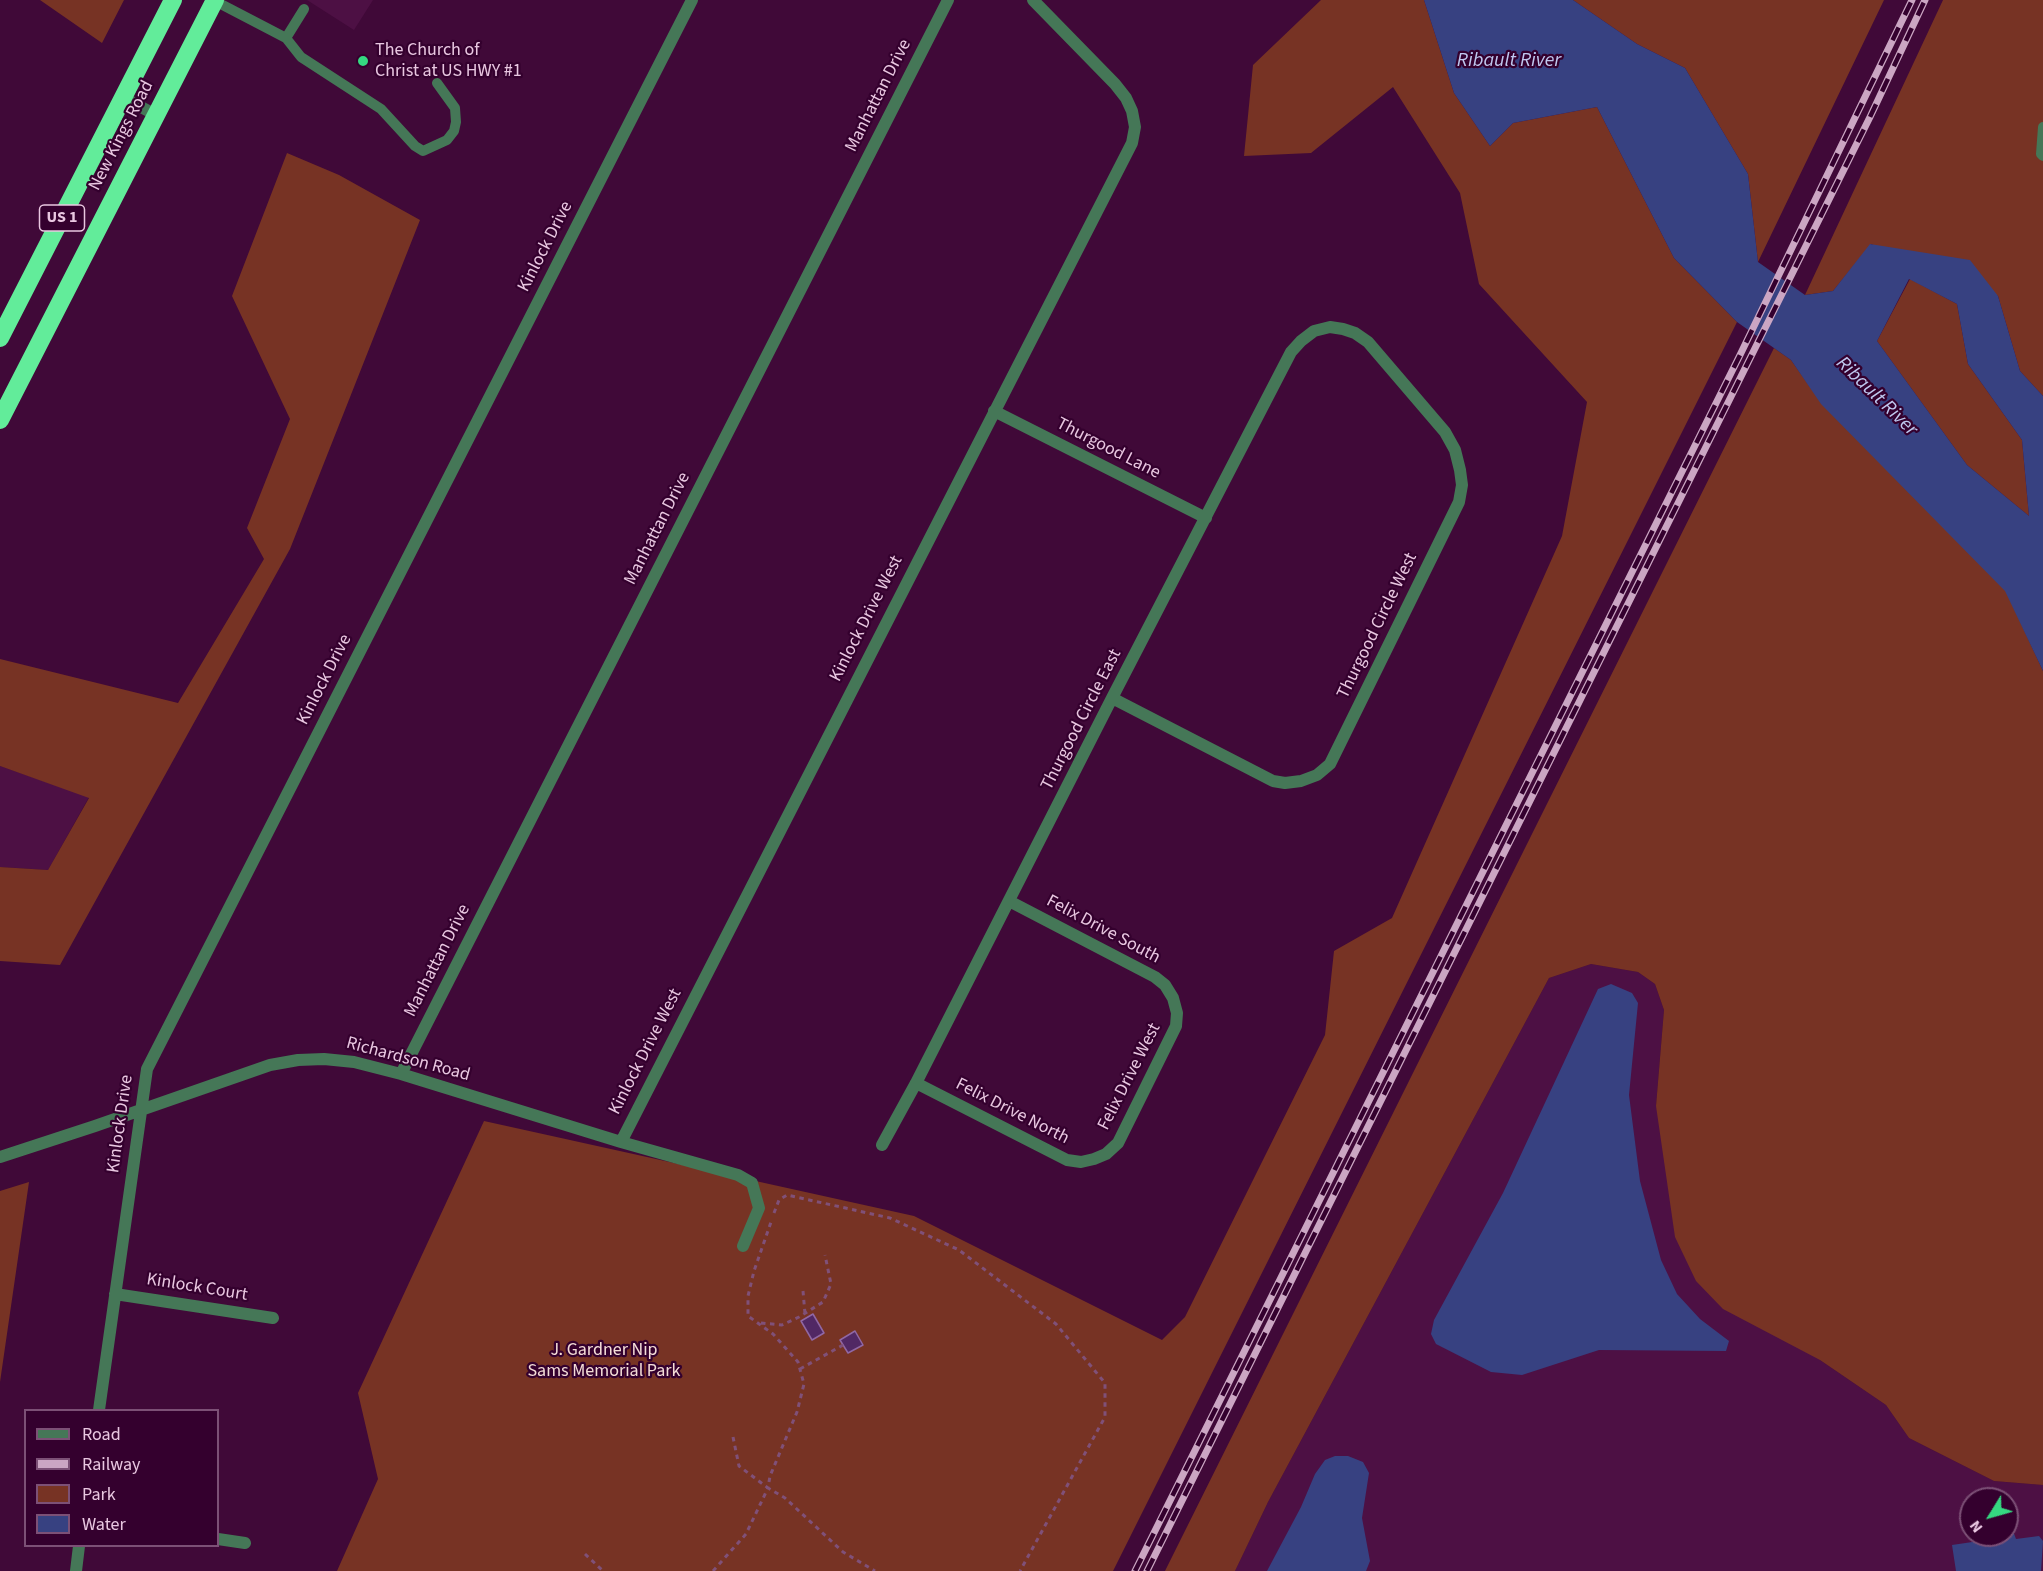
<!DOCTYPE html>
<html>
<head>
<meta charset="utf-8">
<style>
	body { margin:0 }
	#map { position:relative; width:2043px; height:1571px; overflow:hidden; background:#400938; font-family:"Source Sans 3",sans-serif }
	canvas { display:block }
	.legend { position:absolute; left:24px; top:1409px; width:195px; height:138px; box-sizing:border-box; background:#34002e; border:2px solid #7c5076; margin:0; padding:8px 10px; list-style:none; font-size:18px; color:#e9c7e1 }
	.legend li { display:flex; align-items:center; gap:12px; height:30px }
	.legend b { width:30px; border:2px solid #7c5076 }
	.north { position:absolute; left:1959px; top:1487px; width:60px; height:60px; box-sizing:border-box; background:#34002e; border:2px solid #7c5076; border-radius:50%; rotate:233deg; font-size:16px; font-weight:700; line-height:24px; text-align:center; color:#e9c7e1 }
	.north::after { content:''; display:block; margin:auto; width:21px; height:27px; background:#35d881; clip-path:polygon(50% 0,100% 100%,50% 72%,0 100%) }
</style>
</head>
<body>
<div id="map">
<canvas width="2043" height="1571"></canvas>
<ul class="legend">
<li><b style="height:8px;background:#457757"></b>Road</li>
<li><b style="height:8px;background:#cba6c3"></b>Railway</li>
<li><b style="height:16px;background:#773324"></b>Park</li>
<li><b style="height:16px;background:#374181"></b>Water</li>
</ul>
<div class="north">N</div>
</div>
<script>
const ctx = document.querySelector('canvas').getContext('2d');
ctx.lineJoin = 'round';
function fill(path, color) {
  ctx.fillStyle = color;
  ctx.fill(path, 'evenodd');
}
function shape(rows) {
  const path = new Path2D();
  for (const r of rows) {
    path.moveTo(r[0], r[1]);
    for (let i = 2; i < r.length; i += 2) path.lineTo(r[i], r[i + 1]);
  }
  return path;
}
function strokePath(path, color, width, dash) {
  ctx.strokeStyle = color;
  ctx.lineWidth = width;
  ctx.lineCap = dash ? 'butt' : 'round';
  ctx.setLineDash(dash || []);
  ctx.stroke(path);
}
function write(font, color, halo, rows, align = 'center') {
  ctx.font = font + ' "Source Sans 3",sans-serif';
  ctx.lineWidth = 4.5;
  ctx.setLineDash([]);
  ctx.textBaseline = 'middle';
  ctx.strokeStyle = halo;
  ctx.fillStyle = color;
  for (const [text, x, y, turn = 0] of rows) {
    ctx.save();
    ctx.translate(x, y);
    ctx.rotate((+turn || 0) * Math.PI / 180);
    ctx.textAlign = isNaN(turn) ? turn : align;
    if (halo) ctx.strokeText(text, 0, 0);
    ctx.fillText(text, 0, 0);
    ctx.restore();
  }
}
const built = shape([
	[307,0,373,0,354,30],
	[0,766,89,797,48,870,0,867],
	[1591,964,1638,972,1655,984,1664,1010,1656,1106,1820,1360,1886,1405,1909,1438,1994,1481,2043,1485,2043,1571,1235,1571,1268,1502,1549,978],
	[1971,1499,2007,1499,2007,1535,1971,1535]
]);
const green = shape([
	[40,0,124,0,102,43],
	[1321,0,1424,0,1454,93,1490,146,1513,123,1597,107,1674,258,1737,322,1113,1571,337,1571,378,1479,358,1393,484,1121,914,1216,1162,1340,1185,1317,1325,1035,1334,951,1392,918,1562,536,1587,402,1479,284,1460,193,1393,87,1311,153,1244,156,1253,65],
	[1573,0,1884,0,1758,262,1748,174,1685,68,1637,44],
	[1943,0,2043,0,2043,396,2020,371,1998,296,1871,244,1833,291,1805,295],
	[287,153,339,175,420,220,290,549,60,965,0,961,0,867,48,870,89,798,0,766,0,659,178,703,264,559,247,528,290,419,232,296],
	[1910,279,1957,304,1968,364,2022,440,2029,516,1967,465,1877,341],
	[1774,348,1791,360,1822,404,2006,591,2043,671,2043,1485,1994,1481,1909,1438,1886,1405,1820,1360,1723,1309,1696,1281,1675,1237,1656,1106,1664,1010,1655,984,1638,972,1591,964,1549,978,1268,1502,1235,1571,1165,1571],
	[29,1182,0,1382,0,1191]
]);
const water = shape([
	[1424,0,1573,0,1637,44,1685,68,1748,174,1758,262,1805,295,1833,291,1870,244,1970,260,1998,296,2020,371,2043,396,2043,671,2005,591,1821,404,1791,360,1737,322,1674,258,1597,107,1513,123,1490,146,1454,93],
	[1909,279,1957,304,1968,364,2022,440,2029,516,1967,465,1877,341],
	[1611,984,1632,993,1638,1003,1629,1095,1640,1181,1661,1260,1677,1294,1700,1319,1729,1341,1726,1351,1599,1350,1522,1375,1491,1372,1436,1344,1431,1334,1434,1320,1503,1193,1598,989],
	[1335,1456,1348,1456,1363,1462,1369,1473,1362,1518,1370,1561,1366,1571,1267,1571,1301,1507,1315,1474,1325,1460],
	[2007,1523,2010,1523,2016,1539,2039,1536,2043,1541,2041,1571,1956,1571,1952,1545,1979,1541,1980,1535,2007,1535]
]);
const building = shape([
	[813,1314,824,1333,812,1340,801,1321,813,1314],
	[855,1331,863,1345,848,1353,840,1340,855,1331]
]);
const path = shape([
	[774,1213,779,1200,787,1195,890,1218,959,1250,1056,1324,1105,1383,1105,1417,1020,1571],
	[803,1291,805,1314],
	[761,1323,782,1325,799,1317,823,1302,831,1284,825,1255],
	[800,1369,843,1345],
	[733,1437,739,1466,768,1488,770,1476,797,1412,804,1384,798,1362,773,1334,748,1316,748,1296,754,1271,771,1222],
	[585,1554,603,1571],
	[713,1571,746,1534,768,1488,785,1498,843,1552,875,1571]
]);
const lane = shape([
	[215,1,286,38,301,57,381,109,415,146,423,151,447,140,454,131,456,122,455,108,437,83],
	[286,38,304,9],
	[2043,127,2041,154,2043,156]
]);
const street = shape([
	[124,98,156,115],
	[994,411,1206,518],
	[401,1074,948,0],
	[916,1083,1067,1160,1081,1162,1094,1159,1106,1154,1118,1143,1176,1026,1177,1013,1173,998,1165,985,1155,977,1009,901],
	[621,1142,1132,143,1135,127,1132,111,1126,98,1115,84,1033,0],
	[882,1145,916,1083,1112,698,1291,352,1301,341,1314,331,1330,327,1343,329,1355,333,1368,342,1445,432,1455,450,1460,470,1462,485,1459,502,1330,764,1317,775,1301,781,1285,783,1273,781,1112,698],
	[0,1157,95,1126,270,1065,298,1060,324,1059,354,1062,401,1074,621,1142,738,1175,752,1183,759,1208,743,1246],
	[115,1294,273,1318],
	[99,1410,147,1069,692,0],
	[218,1539,245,1543],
	[76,1571,79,1546]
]);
const highway = shape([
	[0,338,173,0],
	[0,420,215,0]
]);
const rail = shape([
	[1135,1571,1740,355,1912,0],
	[1147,1571,1870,117,1925,0]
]);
const markers = [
	[363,61,6,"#35d881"]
];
const shields = [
	[62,218,45]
];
const shieldNames = [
	["US 1",62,218]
];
const poiNames = [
	["The Church of",375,51],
	["Christ at US HWY #1",375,72]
];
const streetNames = [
	["Manhattan Drive",879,96,-63],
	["New Kings Road",122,136,-63],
	["Kinlock Drive",546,247,-63],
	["Thurgood Lane",1108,449,27],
	["Manhattan Drive",658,529,-63],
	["Kinlock Drive West",867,619,-63],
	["Thurgood Circle West",1378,626,-64],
	["Kinlock Drive",325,680,-63],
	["Thurgood Circle East",1082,720,-63],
	["Felix Drive South",1103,930,28],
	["Manhattan Drive",438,961,-63],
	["Kinlock Drive West",646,1052,-63],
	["Richardson Road",408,1060,15],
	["Felix Drive West",1130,1077,-63],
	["Felix Drive North",1012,1112,27],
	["Kinlock Drive",121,1124,-82],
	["Kinlock Court",197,1288,9]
];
const parkNames = [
	["J. Gardner Nip",604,1351],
	["Sams Memorial Park",604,1372]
];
const waterNames = [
	["Ribault River",1509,62],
	["Ribault River",1876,397,44]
];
fill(built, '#4d1044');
fill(green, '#773324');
fill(water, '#374181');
fill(building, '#512864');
strokePath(building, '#9067a4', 1.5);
strokePath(path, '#805078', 3, [4.5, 4.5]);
strokePath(lane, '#457757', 10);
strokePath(street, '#457757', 12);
strokePath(highway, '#62ec9a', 18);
strokePath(rail, '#cba6c3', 7);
strokePath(rail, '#34002e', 4.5, [14]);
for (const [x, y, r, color] of markers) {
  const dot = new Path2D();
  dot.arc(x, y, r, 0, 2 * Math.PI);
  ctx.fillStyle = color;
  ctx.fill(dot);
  strokePath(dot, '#34002e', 2);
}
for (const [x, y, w] of shields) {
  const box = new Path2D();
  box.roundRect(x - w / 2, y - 13, w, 26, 4.5);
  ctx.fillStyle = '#34002e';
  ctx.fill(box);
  strokePath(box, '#e9c7e1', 1.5);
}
write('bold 16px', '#e9c7e1', null, shieldNames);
write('18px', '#e9c7e1', '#34002e', poiNames, 'left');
write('18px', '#e9c7e1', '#34002e', streetNames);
write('18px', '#f4ddd7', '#34002e', parkNames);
write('italic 20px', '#bfc8ef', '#34002e', waterNames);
</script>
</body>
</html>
